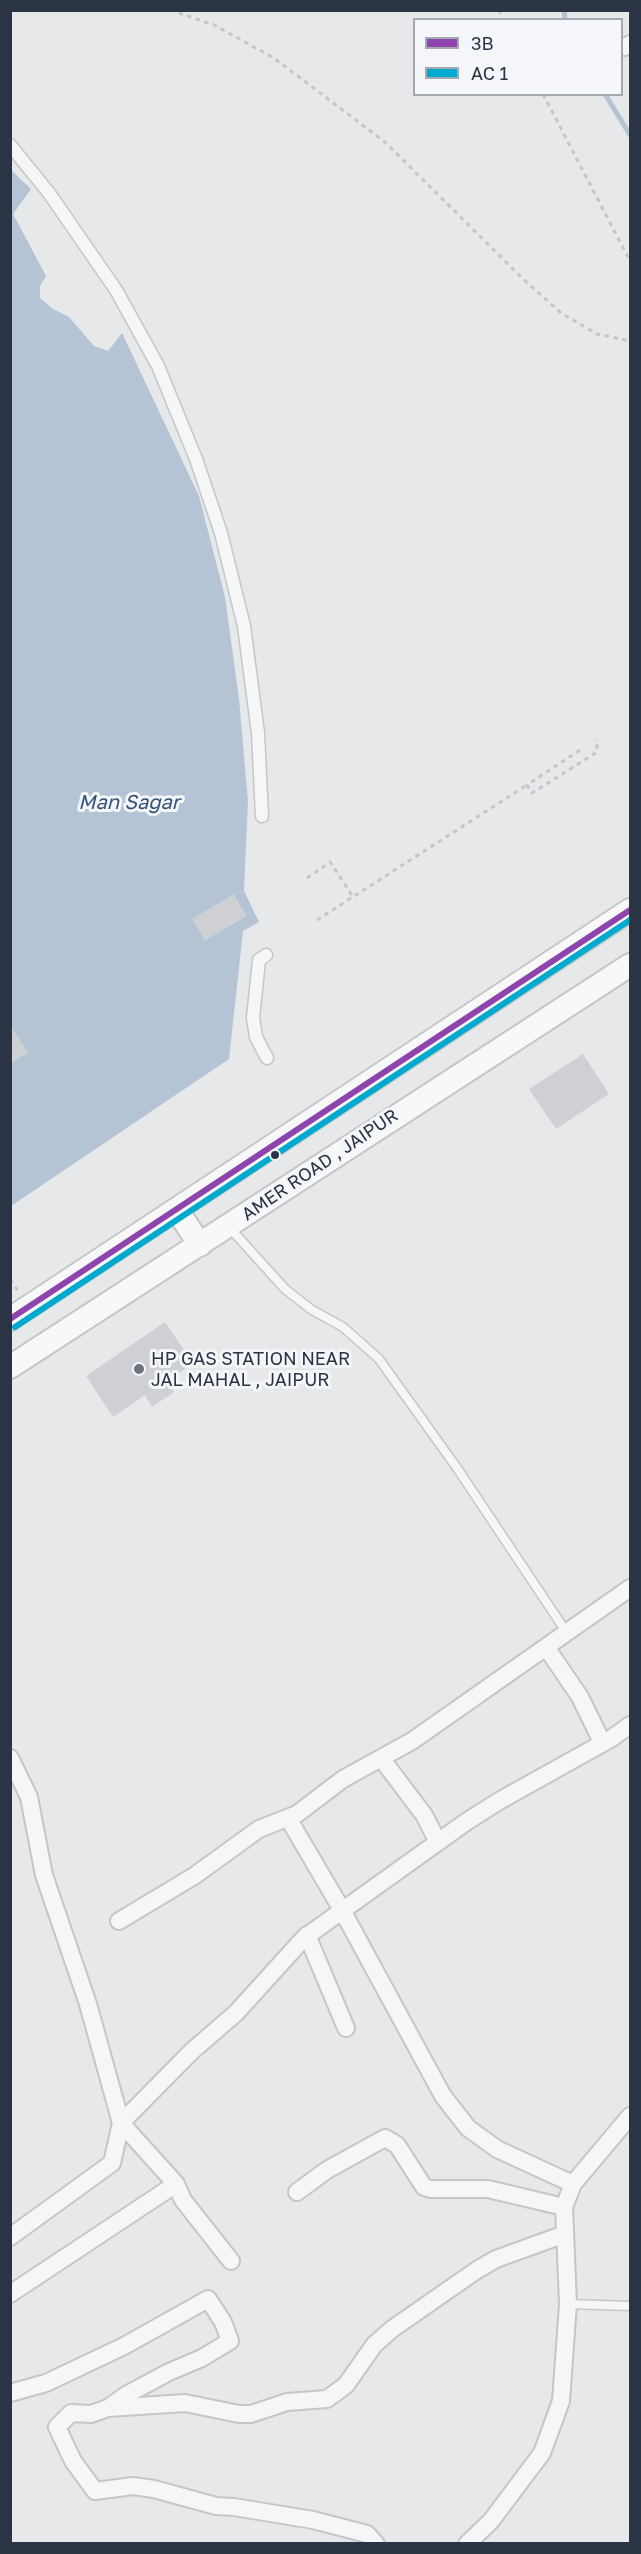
<!DOCTYPE html>
<html>
<head>
<meta charset="utf-8">
<style>
	body { margin:0 }
	#map { position:relative; width:641px; height:2554px; overflow:hidden; background:#e6e8ea; font-family:"Golos Text",sans-serif }
	canvas { display:block }
	.frame { position:absolute; inset:0; border:12px solid #2b3445; pointer-events:none }
	.legend { position:absolute; left:413px; top:18px; width:210px; height:78px; box-sizing:border-box; background:#f4f6f9; border:2px solid #a4a8b1; margin:0; padding:8px 10px; list-style:none; font-size:18px; color:#2b3445 }
	.legend li { display:flex; align-items:center; gap:12px; height:30px }
	.legend b { width:30px; border:2px solid #a4a8b1 }
</style>
</head>
<body>
<div id="map">
<canvas width="641" height="2554"></canvas>
<div class="frame"></div>
<ul class="legend">
<li><b style="height:8px;background:#8e44ad"></b>3B</li>
<li><b style="height:8px;background:#00a9ce"></b>AC 1</li>
</ul>
</div>
<script>
const ctx = document.querySelector('canvas').getContext('2d');
ctx.lineJoin = 'round';
function fill(path, color) {
  ctx.fillStyle = color;
  ctx.fill(path, 'evenodd');
}
function shape(rows) {
  const path = new Path2D();
  for (const r of rows) {
    path.moveTo(r[0], r[1]);
    for (let i = 2; i < r.length; i += 2) path.lineTo(r[i], r[i + 1]);
  }
  return path;
}
function strokePath(path, color, width, dash) {
  ctx.strokeStyle = color;
  ctx.lineWidth = width;
  ctx.lineCap = dash ? 'butt' : 'round';
  ctx.setLineDash(dash || []);
  ctx.stroke(path);
}
function write(font, color, halo, rows, align = 'center') {
  ctx.font = font + ' "Golos Text",sans-serif';
  ctx.lineWidth = 6;
  ctx.setLineDash([]);
  ctx.textBaseline = 'middle';
  ctx.strokeStyle = halo;
  ctx.fillStyle = color;
  for (const [text, x, y, turn = 0] of rows) {
    ctx.save();
    ctx.translate(x, y);
    ctx.rotate((+turn || 0) * Math.PI / 180);
    ctx.textAlign = isNaN(turn) ? turn : align;
    if (halo) ctx.strokeText(text, 0, 0);
    ctx.fillText(text, 0, 0);
    ctx.restore();
  }
}
const water = shape([
	[10,169,31,189,13,214,46,276,40,286,40,298,53,309,69,317,94,346,108,351,122,333,199,496,225,597,239,699,248,801,244,891,259,922,243,931,229,1059,11,1206,11,1063,27,1052,10,1029],
	[234,895,246,916,205,940,193,919]
]);
const stream = shape([
	[564,10,565,20],
	[605,94,630,135]
]);
const building = shape([
	[234,894,246,916,205,940,192,919],
	[12,1028,28,1053,10,1063,10,1029],
	[583,1054,609,1094,556,1129,529,1089],
	[165,1322,193,1363,167,1382,174,1392,152,1407,145,1395,113,1417,86,1376]
]);
const path = shape([
	[170,10,214,25,274,58,386,143,521,277,561,313,597,334,630,341],
	[499,10,503,20],
	[543,94,630,261],
	[580,750,527,785,532,793,597,752,597,739],
	[307,878,330,862,353,897],
	[317,920,527,785],
	[10,1279,18,1291]
]);
const service = shape([
	[229,1227,285,1289,312,1310,343,1327,379,1359,457,1468,567,1633],
	[568,2304,630,2306]
]);
const pedestrian = shape([
	[10,145,49,193,116,290,158,366,196,459,221,533,244,626,258,733,262,816],
	[266,955,259,960,253,1018,256,1037,267,1058]
]);
const minor = shape([
	[625,47,630,44],
	[546,1647,580,1697,602,1742],
	[10,1758,29,1797,44,1875,88,2004,121,2123,176,2184,183,2200,231,2261],
	[381,1758,424,1815,438,1842],
	[288,1818,342,1910,443,2096,468,2128,497,2149,573,2184],
	[119,1921,194,1876,259,1829,297,1814,343,1779,412,1741,630,1588],
	[307,1935,346,2028],
	[297,2192,327,2170,385,2138,397,2145,424,2187,430,2189,488,2189,564,2207],
	[10,2237,112,2163,121,2123,192,2051,236,2013,304,1938,466,1822,499,1801,612,1738,630,1725],
	[10,2294,176,2184],
	[10,2393,46,2383,124,2346,208,2299,223,2322,230,2341,202,2358,169,2372,126,2395,108,2408,91,2414,71,2413,57,2427,73,2461,95,2491,133,2486,154,2489,216,2506,234,2507,313,2520,367,2534,376,2544],
	[108,2408,185,2403,239,2414,251,2414,287,2402,327,2399,346,2385,374,2345,392,2329,477,2270,496,2259,565,2234],
	[467,2544,491,2521,542,2453,561,2401,568,2304,564,2207,573,2184,630,2116]
]);
const secondary = shape([
	[177,1210,200,1245],
	[10,1319,630,910],
	[10,1367,630,965]
]);
const bus1 = shape([
	[10,1319,630,910]
]);
const bus2 = shape([
	[15,1327,630,920]
]);
const markers = [
	[275,1155,5,"#2b3445"],
	[139,1369,6,"#6c737f"]
];
const streetNames = [
	["AMER ROAD , JAIPUR",320,1165,-34]
];
const poiNames = [
	["HP GAS STATION NEAR",151,1359],
	["JAL MAHAL , JAIPUR",151,1380]
];
const waterNames = [
	["Man Sagar",129,803]
];
fill(water, '#b4c4d5');
strokePath(stream, '#b4c4d5', 5);
fill(building, '#ced0d3');
strokePath(service, '#c4c6c8', 11);
strokePath(pedestrian, '#c4c6c8', 15);
strokePath(minor, '#c4c6c8', 20);
strokePath(secondary, '#c4c6c8', 26);
strokePath(path, '#c5c6ca', 3, [4.5, 4.5]);
strokePath(service, '#f5f6f7', 8);
strokePath(pedestrian, '#f5f6f7', 12);
strokePath(minor, '#f5f6f7', 16);
strokePath(secondary, '#f8f8f8', 22);
strokePath(bus1, '#8e44ad', 6);
strokePath(bus2, '#00a9ce', 6);
for (const [x, y, r, color] of markers) {
  const dot = new Path2D();
  dot.arc(x, y, r, 0, 2 * Math.PI);
  ctx.fillStyle = color;
  ctx.fill(dot);
  strokePath(dot, '#f4f6f9', 2);
}
write('18px', '#2b3445', '#f4f6f9', streetNames);
write('18px', '#2b3445', '#f4f6f9', poiNames, 'left');
write('italic 20px', '#34527a', '#f4f6f9', waterNames);
</script>
</body>
</html>
